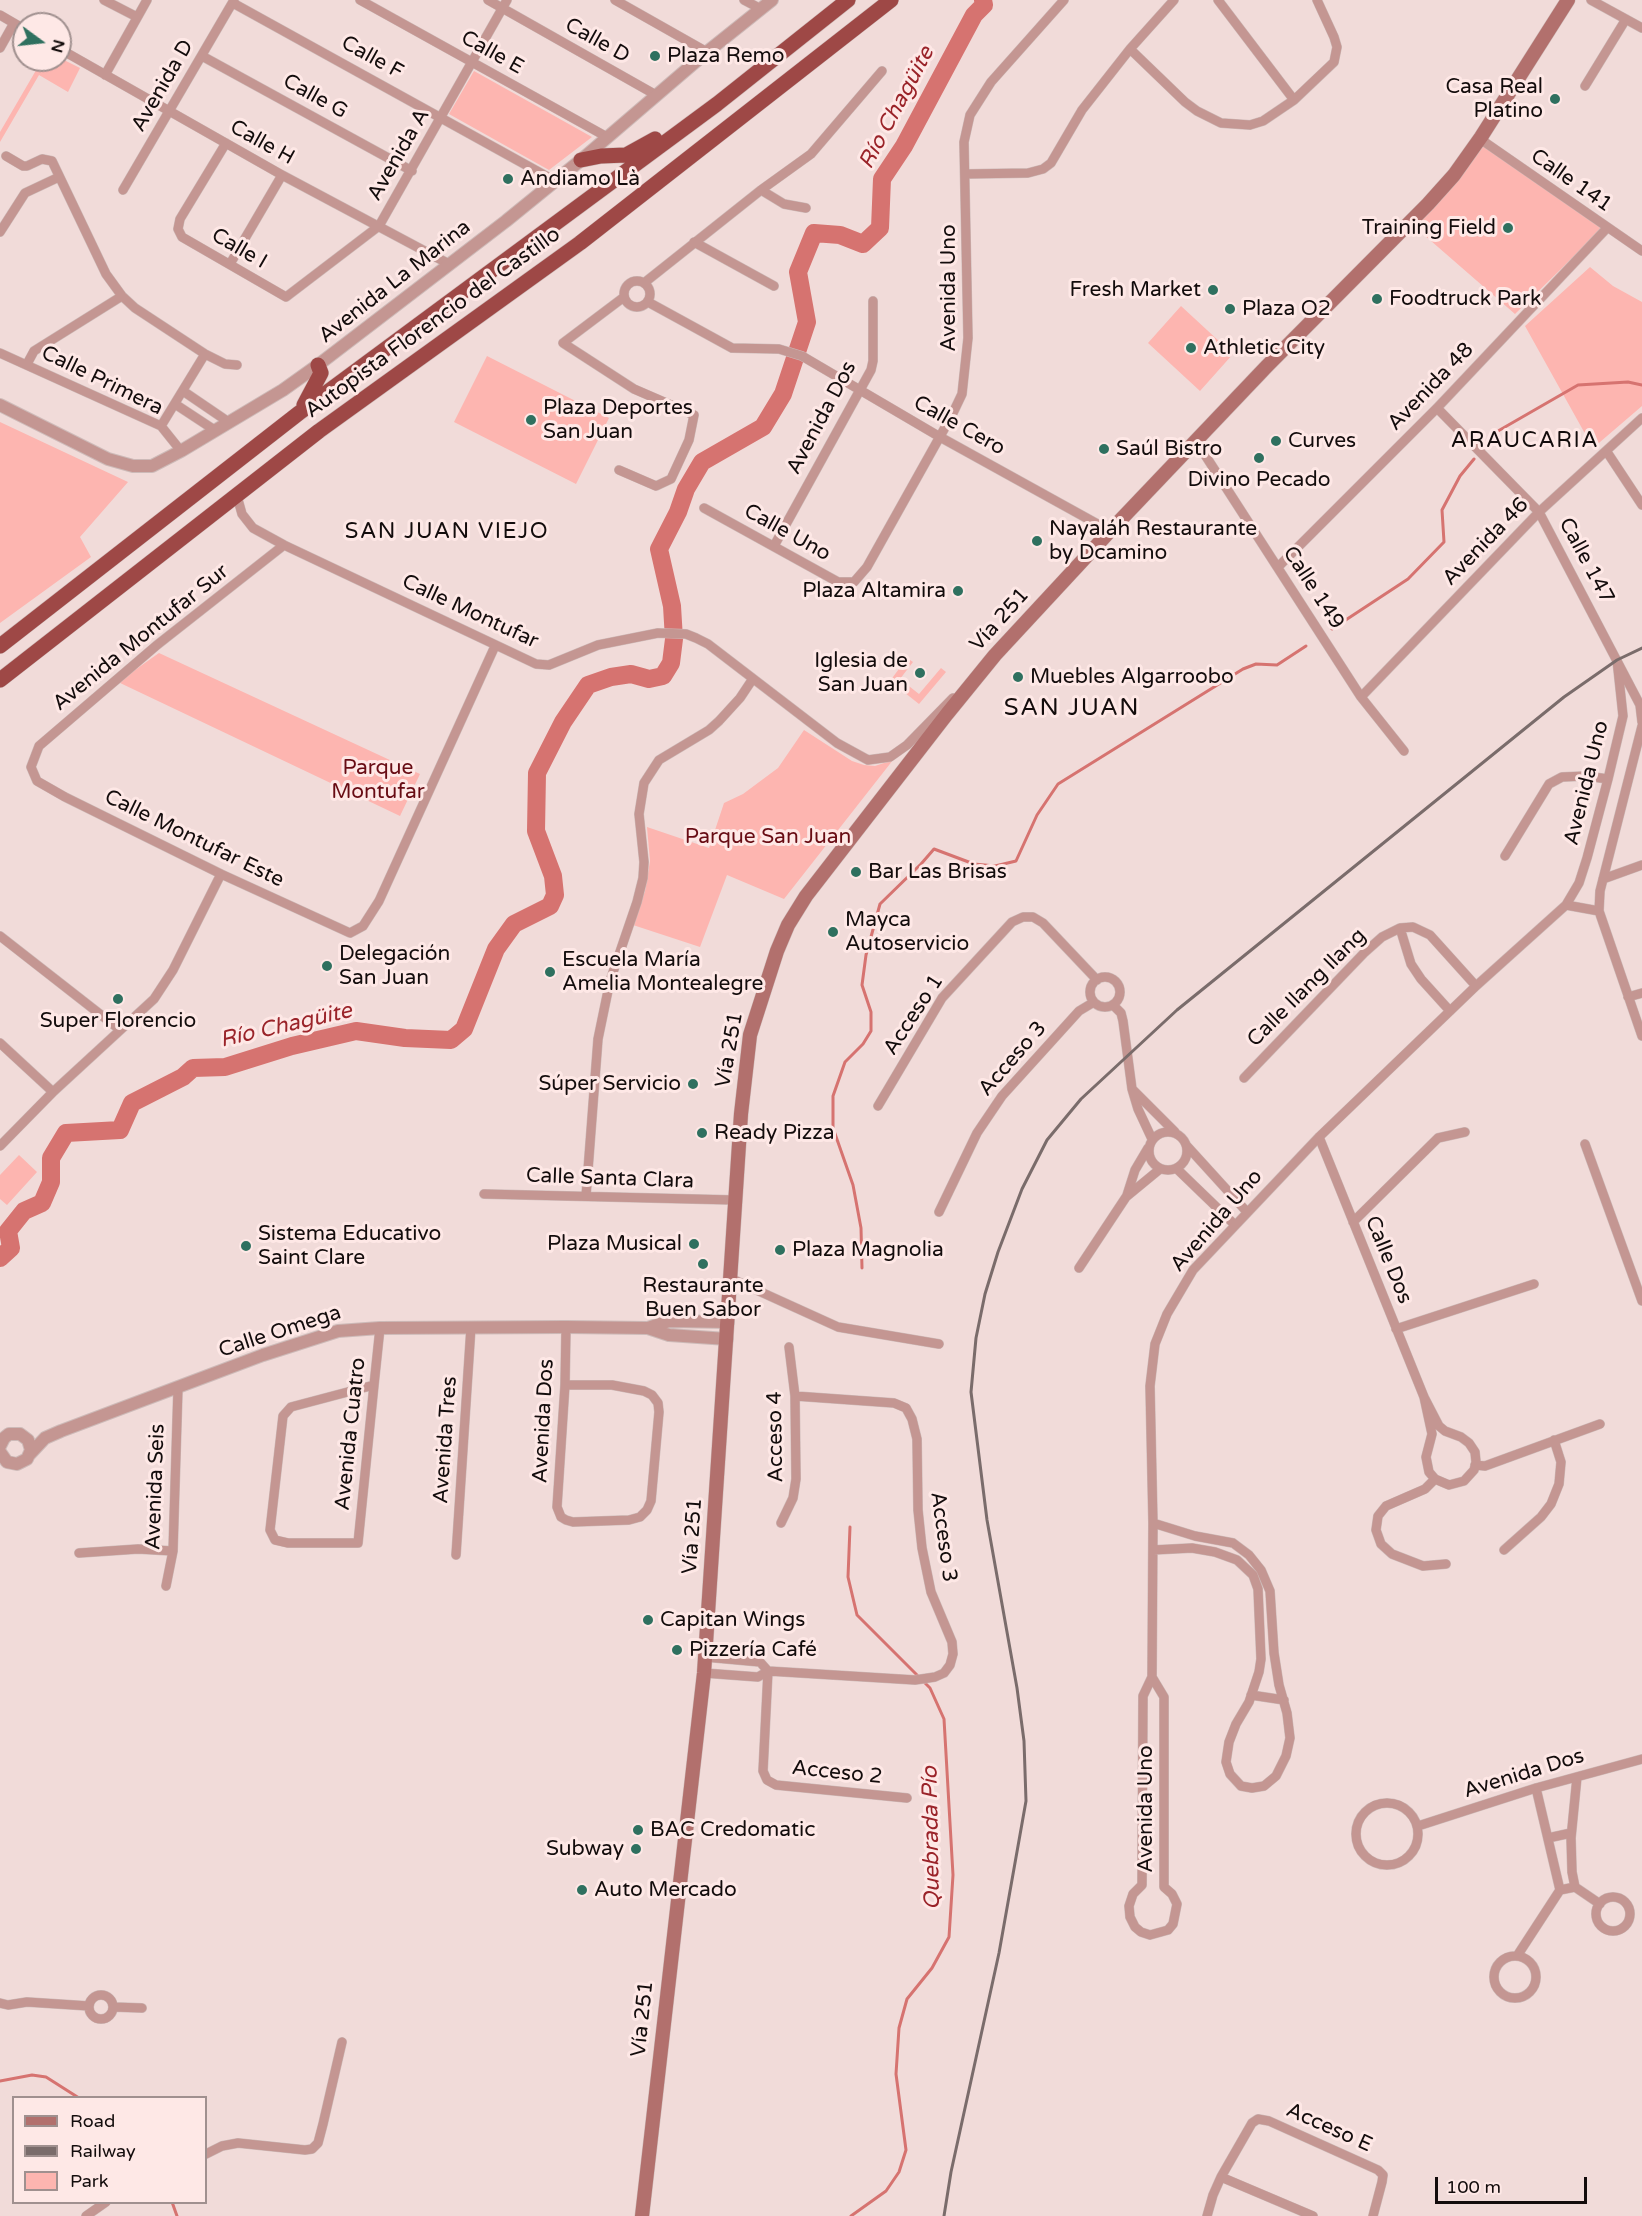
<!DOCTYPE html>
<html>
<head>
<meta charset="utf-8">
<style>
	body { margin:0 }
	#map { position:relative; width:1642px; height:2216px; overflow:hidden; background:#f1dbd9; font-family:"Varela Round",sans-serif }
	canvas { display:block }
	.legend { position:absolute; left:12px; top:2096px; width:195px; height:108px; box-sizing:border-box; background:#fee8e6; border:2px solid #a0908f; margin:0; padding:8px 10px; list-style:none; font-size:18px; color:#130c0c }
	.legend li { display:flex; align-items:center; gap:12px; height:30px }
	.legend b { width:30px; border:2px solid #a0908f }
	.north { position:absolute; left:12px; top:12px; width:60px; height:60px; box-sizing:border-box; background:#fee8e6; border:2px solid #a0908f; border-radius:50%; rotate:105deg; font-size:16px; font-weight:700; line-height:24px; text-align:center; color:#130c0c }
	.north::after { content:''; display:block; margin:auto; width:21px; height:27px; background:#2f705f; clip-path:polygon(50% 0,100% 100%,50% 72%,0 100%) }
	.scale { position:absolute; left:1435px; top:2177px; width:152px; height:27px; box-sizing:border-box; border:3px solid #130c0c; border-top:0; padding-left:8px; font-size:18px; line-height:21px; white-space:nowrap; color:#130c0c; -webkit-text-stroke:4px #fee8e6; paint-order:stroke }
</style>
</head>
<body>
<div id="map">
<canvas width="1642" height="2216"></canvas>
<ul class="legend">
<li><b style="height:8px;background:#b2706d"></b>Road</li>
<li><b style="height:8px;background:#7a6c6b"></b>Railway</li>
<li><b style="height:16px;background:#fdb5b0"></b>Park</li>
</ul>
<div class="north">N</div>
<div class="scale">100 m</div>
</div>
<script>
const ctx = document.querySelector('canvas').getContext('2d');
ctx.lineJoin = 'round';
function fill(path, color) {
  ctx.fillStyle = color;
  ctx.fill(path, 'evenodd');
}
function shape(rows) {
  const path = new Path2D();
  for (const r of rows) {
    if (r.length === 3) {
      path.moveTo(r[0] + r[2], r[1]);
      path.arc(r[0], r[1], r[2], 0, 2 * Math.PI);
      continue;
    }
    path.moveTo(r[0], r[1]);
    for (let i = 2; i < r.length; i += 2) path.lineTo(r[i], r[i + 1]);
  }
  return path;
}
function strokePath(path, color, width, dash) {
  ctx.strokeStyle = color;
  ctx.lineWidth = width;
  ctx.lineCap = dash ? 'butt' : 'round';
  ctx.setLineDash(dash || []);
  ctx.stroke(path);
}
function write(font, color, halo, rows, align = 'center') {
  ctx.font = font + ' "Varela Round",sans-serif';
  ctx.lineWidth = 6;
  ctx.setLineDash([]);
  ctx.textBaseline = 'middle';
  ctx.strokeStyle = halo;
  ctx.fillStyle = color;
  for (const [text, x, y, turn = 0] of rows) {
    ctx.save();
    ctx.translate(x, y);
    ctx.rotate((+turn || 0) * Math.PI / 180);
    ctx.textAlign = isNaN(turn) ? turn : align;
    if (halo) ctx.strokeText(text, 0, 0);
    ctx.fillText(text, 0, 0);
    ctx.restore();
  }
}
const green = shape([
	[60,58,80,68,68,92,39,75,0,142,0,132,42,60,60,60],
	[474,71,592,137,549,170,449,114],
	[1486,143,1602,229,1515,314,1415,227],
	[1590,267,1613,286,1642,302,1642,406,1593,448,1525,326],
	[1181,306,1233,354,1200,391,1148,343],
	[487,356,609,418,576,484,454,422],
	[0,422,128,482,80,537,91,557,0,623],
	[159,653,420,774,400,816,118,682],
	[907,658,913,662,900,679,919,694,941,668,946,672,919,704,890,681],
	[804,730,852,761,864,765,875,766,893,760,784,899,727,875,700,947,633,925,645,891,650,861,647,827,709,848,724,803,743,794,778,768],
	[19,1155,37,1172,7,1205,0,1199,0,1175]
]);
const stream = shape([
	[1487,444,1498,431,1578,385,1628,382,1642,385],
	[1332,629,1408,579,1444,542,1442,510,1460,476,1474,459],
	[862,1268,861,1228,853,1185,833,1128,833,1096,845,1062,863,1044,871,1031,871,1012,862,985,866,955,880,904,921,864,934,849,974,864,995,866,1016,861,1037,815,1058,784,1243,669,1256,664,1277,665,1306,646],
	[850,1527,848,1577,857,1615,930,1688,944,1719,953,1875,949,1937,932,1968,907,1999,899,2028,896,2074,906,2150,899,2172,886,2191,851,2216],
	[0,2081,32,2075,46,2077,79,2098],
	[172,2202,177,2216]
]);
const river = shape([
	[0,1258,11,1248,8,1231,24,1211,42,1203,51,1182,51,1158,66,1133,120,1130,132,1103,183,1077,193,1068,225,1067,292,1046,356,1031,405,1038,451,1040,464,1029,496,949,514,924,550,906,555,895,553,876,536,831,537,773,563,722,588,685,611,677,631,674,649,679,663,676,671,663,674,639,672,606,659,549,678,512,686,489,702,462,763,427,783,394,807,322,798,272,814,233,840,235,863,244,880,228,882,179,904,146,974,15,984,5,983,0]
]);
const minor = shape([
	[104,0,137,17],
	[360,0,607,137],
	[488,0,656,95],
	[615,0,707,52],
	[744,0,761,9],
	[1218,0,1294,100],
	[1591,0,1642,28],
	[233,3,555,181],
	[0,15,24,29],
	[0,48,14,23],
	[60,49,282,175,449,264],
	[1130,49,1185,102,1197,111,1221,123,1250,125,1263,121,1294,100,1334,62,1337,47,1334,37,1317,0],
	[202,56,412,171],
	[105,75,147,0],
	[1585,86,1626,19],
	[1481,137,1486,143,1642,251],
	[226,143,180,219,178,229,182,237,286,297,379,226,507,0],
	[6,156,23,166,27,166,42,159,52,161,106,274,122,296,135,308,205,354,225,364,237,365],
	[965,174,1028,173,1043,169,1051,163,1082,110,1130,49,1174,0],
	[123,190,234,0],
	[761,190,784,204,806,208],
	[0,232,25,193,59,177],
	[694,242,774,286],
	[230,264,282,175],
	[637,294,13],
	[644,283,761,190,811,154,882,71],
	[648,302,732,348,779,349,802,356,940,437,1110,531],
	[0,353,161,426,181,451],
	[27,364,34,351,122,296],
	[183,391,230,423],
	[175,404,216,431],
	[1437,408,1539,512,1640,705,1642,722],
	[161,426,205,354],
	[1196,441,1361,697,1404,751],
	[1607,452,1642,505],
	[619,470,656,486,671,479,689,440,694,415,634,389,563,343,624,297],
	[237,496,242,514,253,528,284,545,536,664,549,665,598,645,658,633,686,634,696,638,708,644,837,743,868,760,890,757,907,745,953,698],
	[704,508,838,582,854,582,867,567,952,415,962,394,968,338,964,142,970,115,991,82,1064,0],
	[284,545,157,645,39,746,31,767,37,781,65,797,221,874,350,933,363,926,379,901,495,646],
	[774,546,871,370,873,361,873,301],
	[1278,567,1437,408,1607,228],
	[1361,697,1539,512,1642,418],
	[1642,726,1600,891,1599,911,1642,1036],
	[1505,856,1549,784,1562,777,1586,776,1608,779],
	[1603,879,1642,865],
	[1566,905,1599,911],
	[1400,928,1411,964,1421,979,1450,1011],
	[0,936,119,1029],
	[1105,992,15],
	[1628,997,1642,993],
	[1113,1005,1121,1013,1123,1021,1132,1089,1138,1109,1152,1139],
	[0,1043,53,1092],
	[1244,1078,1364,953,1382,937,1400,928,1413,927,1430,935,1476,986],
	[1132,1089,1175,1132],
	[878,1106,942,998,1012,922,1023,917,1033,917,1043,923,1097,980],
	[1168,1151,19],
	[1319,1137,1424,1397,1439,1426,1445,1431,1461,1437,1469,1443,1475,1452,1476,1462,1474,1470,1464,1481,1449,1485,1435,1479,1429,1472,1426,1457,1432,1434,1424,1397],
	[1585,1144,1642,1301],
	[0,1146,53,1092,154,999,173,970,221,874],
	[1187,1146,1247,1212],
	[1177,1169,1235,1225],
	[484,1194,734,1200],
	[1127,1195,1135,1170,1148,1148],
	[586,1196,598,1039,610,981,637,902,643,878,644,862,639,814,644,783,659,760,709,730,719,721,740,698,752,680],
	[939,1212,977,1133,1002,1096,1079,1011,1094,1002],
	[1353,1222,1438,1138,1465,1132],
	[1079,1268,1126,1197,1160,1169],
	[730,1278,838,1327,939,1344],
	[1396,1329,1534,1284],
	[374,1385,291,1407,283,1416,270,1530,275,1540,288,1543,358,1543,374,1385,380,1328],
	[565,1385,612,1385,644,1391,652,1395,658,1403,659,1412,651,1501,647,1510,640,1517,629,1520,573,1522,566,1520,561,1517,557,1507,565,1385,566,1327],
	[1475,1465,1485,1466,1600,1424],
	[1435,1479,1425,1489,1386,1506,1378,1516,1376,1530,1381,1544,1392,1554,1423,1566,1446,1564],
	[781,1523,793,1498,796,1479,795,1396,789,1347],
	[1153,1550,1192,1548,1215,1552,1237,1560,1253,1575,1258,1589,1261,1659,1259,1672,1249,1702,1236,1724,1229,1742,1226,1762,1230,1774,1241,1786,1252,1788,1264,1786,1276,1776,1286,1756,1290,1738,1287,1713,1279,1685,1274,1653,1270,1591,1261,1570,1249,1555,1233,1543,1195,1536,1153,1523],
	[1504,1550,1541,1517,1551,1504,1559,1484,1561,1462,1554,1440],
	[79,1553,138,1549,173,1551],
	[456,1555,471,1327],
	[166,1586,173,1551,178,1388],
	[705,1657,760,1662,768,1671],
	[768,1671,915,1680,935,1677,944,1673,950,1665,953,1654,952,1642,931,1592,922,1548,918,1510,917,1439,912,1419,906,1408,894,1403,795,1396],
	[768,1671,763,1771,767,1780,776,1785,907,1798],
	[704,1673,758,1677,768,1671],
	[1152,1677,1164,1697,1164,1887,1172,1894,1177,1904,1173,1924,1168,1930,1150,1935,1141,1932,1135,1927,1130,1917,1129,1906,1133,1894,1142,1885,1143,1696,1152,1677,1153,1523,1150,1386,1155,1344,1167,1314,1193,1270,1319,1137,1476,986,1566,905,1579,883,1587,858,1608,779,1623,716,1617,660],
	[1251,1695,1284,1700],
	[1536,1788,1560,1890],
	[1387,1834,31],
	[1418,1826,1536,1788,1642,1759],
	[1548,1838,1571,1833],
	[1575,1887,1572,1872,1571,1838,1577,1777],
	[1613,1914,17],
	[1517,1956,1560,1890,1575,1887,1600,1904],
	[1515,1977,21],
	[101,2007,12],
	[0,2003,8,2005,27,2002,89,2006],
	[114,2007,142,2008],
	[206,2154,222,2146,238,2143,305,2150,312,2149,318,2143,323,2124,342,2042],
	[1221,2177,1313,2216],
	[86,2216,106,2202],
	[1207,2216,1213,2195,1221,2177,1252,2123,1258,2119,1269,2121,1378,2170,1383,2175,1382,2182,1373,2216]
]);
const tertiary = shape([
	[0,405,108,459,133,466,152,466,181,451,283,390,318,365,506,221,581,160,707,52,772,0],
	[648,1328,669,1321,728,1322],
	[0,1446,4,1438,9,1434,20,1434,28,1440,31,1450,27,1459,17,1464,7,1462,0,1452],
	[29,1455,45,1438,61,1431,263,1355,338,1331,380,1328,566,1327,648,1328,669,1335,727,1339]
]);
const secondary = shape([
	[642,2216,704,1673,741,1114,750,1035,777,951,788,925,806,896,947,714,995,655,1110,531,1267,366,1428,204,1454,175,1481,137,1568,0]
]);
const trunk = shape([
	[581,160,601,156,626,155,655,139],
	[304,405,321,373,318,365],
	[0,646,299,413,717,104,848,0],
	[0,680,319,431,580,243,891,0]
]);
const rail = shape([
	[944,2216,951,2172,999,1953,1026,1801,1024,1741,1017,1688,987,1520,971,1392,976,1338,985,1294,998,1252,1022,1189,1047,1140,1081,1099,1177,1010,1564,697,1617,660,1642,648]
]);
const markers = [
	[655,56,6,"#2f705f"],
	[1555,99,6,"#2f705f"],
	[508,179,6,"#2f705f"],
	[1508,228,6,"#2f705f"],
	[1213,290,6,"#2f705f"],
	[1377,299,6,"#2f705f"],
	[1230,309,6,"#2f705f"],
	[1191,348,6,"#2f705f"],
	[531,420,6,"#2f705f"],
	[1276,441,6,"#2f705f"],
	[1104,449,6,"#2f705f"],
	[1259,458,6,"#2f705f"],
	[1037,541,6,"#2f705f"],
	[958,591,6,"#2f705f"],
	[920,673,6,"#2f705f"],
	[1018,677,6,"#2f705f"],
	[856,872,6,"#2f705f"],
	[833,932,6,"#2f705f"],
	[327,966,6,"#2f705f"],
	[550,972,6,"#2f705f"],
	[118,999,6,"#2f705f"],
	[693,1084,6,"#2f705f"],
	[702,1133,6,"#2f705f"],
	[694,1244,6,"#2f705f"],
	[246,1246,6,"#2f705f"],
	[780,1250,6,"#2f705f"],
	[703,1264,6,"#2f705f"],
	[648,1620,6,"#2f705f"],
	[677,1650,6,"#2f705f"],
	[638,1830,6,"#2f705f"],
	[636,1849,6,"#2f705f"],
	[582,1890,6,"#2f705f"]
];
const streetNames = [
	["Calle D",597,41,29],
	["Calle E",492,53,29],
	["Calle F",372,58,29],
	["Avenida D",163,86,-60],
	["Calle G",315,97,29],
	["Calle H",262,143,29],
	["Avenida A",399,155,-60],
	["Calle 141",1571,181,35],
	["Calle I",239,249,30],
	["Avenida La Marina",395,282,-38],
	["Avenida Uno",949,288,-90],
	["Autopista Florencio del Castillo",433,323,-36],
	["Calle Primera",102,381,26],
	["Avenida 48",1431,387,-46],
	["Avenida Dos",822,418,-62],
	["Calle Cero",959,426,29],
	["Calle Uno",787,533,29],
	["Avenida 46",1486,542,-46],
	["Calle 147",1586,561,62],
	["Calle 149",1313,588,57],
	["Calle Montufar",470,612,25],
	["Vía 251",1000,620,-48],
	["Avenida Montufar Sur",141,638,-39],
	["Avenida Uno",1587,783,-76],
	["Calle Montufar Este",194,839,26],
	["Calle Ilang Ilang",1307,988,-45],
	["Acceso 1",914,1015,-57],
	["Vía 251",730,1050,-80],
	["Acceso 3",1013,1059,-49],
	["Calle Santa Clara",610,1179,2],
	["Avenida Uno",1217,1221,-49],
	["Calle Dos",1388,1260,68],
	["Calle Omega",280,1332,-18],
	["Avenida Dos",544,1421,-87],
	["Avenida Cuatro",351,1434,-84],
	["Acceso 4",776,1437,-91],
	["Avenida Tres",446,1440,-86],
	["Avenida Seis",156,1487,-88],
	["Vía 251",693,1536,-86],
	["Acceso 3",943,1537,82],
	["Acceso 2",837,1773,6],
	["Avenida Dos",1524,1774,-17],
	["Avenida Uno",1146,1809,-90],
	["Vía 251",643,2019,-84],
	["Acceso E",1329,2128,24]
];
const poiNames = [
	["Plaza Remo",667,56],
	["Casa Real",1543,87,"right"],
	["Platino",1543,111,"right"],
	["Andiamo Là",520,179],
	["Training Field",1496,228,"right"],
	["Fresh Market",1201,290,"right"],
	["Foodtruck Park",1389,299],
	["Plaza O2",1242,309],
	["Athletic City",1203,348],
	["Plaza Deportes",543,408],
	["San Juan",543,432],
	["Curves",1288,441],
	["Saúl Bistro",1116,449],
	["Divino Pecado",1259,480,"center"],
	["Nayaláh Restaurante",1049,529],
	["by Dcamino",1049,553],
	["Plaza Altamira",946,591,"right"],
	["Iglesia de",908,661,"right"],
	["San Juan",908,685,"right"],
	["Muebles Algarroobo",1030,677],
	["Bar Las Brisas",868,872],
	["Mayca",845,920],
	["Autoservicio",845,944],
	["Delegación",339,954],
	["San Juan",339,978],
	["Escuela María",562,960],
	["Amelia Montealegre",562,984],
	["Super Florencio",118,1021,"center"],
	["Súper Servicio",681,1084,"right"],
	["Ready Pizza",714,1133],
	["Sistema Educativo",258,1234],
	["Saint Clare",258,1258],
	["Plaza Musical",682,1244,"right"],
	["Plaza Magnolia",792,1250],
	["Restaurante",703,1286,"center"],
	["Buen Sabor",703,1310,"center"],
	["Capitan Wings",660,1620],
	["Pizzería Café",689,1650],
	["BAC Credomatic",650,1830],
	["Subway",624,1849,"right"],
	["Auto Mercado",594,1890]
];
const parkNames = [
	["Parque",378,768],
	["Montufar",378,792],
	["Parque San Juan",768,837]
];
const waterNames = [
	["Río Chagüite",897,108,-62],
	["Río Chagüite",286,1026,-13],
	["Quebrada Pío",932,1838,-91]
];
const neighbourhoodNames = [
	["ARAUCARIA",1525,441],
	["SAN JUAN VIEJO",447,532]
];
const quarterNames = [
	["SAN JUAN",1072,709]
];
fill(green, '#fdb5b0');
strokePath(stream, '#d67370', 3);
strokePath(river, '#d67370', 18);
strokePath(minor, '#cdbab8', 10);
strokePath(tertiary, '#cdbab8', 14);
strokePath(secondary, '#cdbab8', 15);
strokePath(trunk, '#cdbab8', 16);
strokePath(minor, '#c49692', 9);
strokePath(tertiary, '#c49692', 12);
strokePath(secondary, '#b2706d', 14);
strokePath(trunk, '#9e4846', 15);
strokePath(rail, '#7a6c6b', 3);
for (const [x, y, r, color] of markers) {
  const dot = new Path2D();
  dot.arc(x, y, r, 0, 2 * Math.PI);
  ctx.fillStyle = color;
  ctx.fill(dot);
  strokePath(dot, '#fee8e6', 2);
}
write('21px', '#130c0c', '#fee8e6', streetNames);
write('21px', '#130c0c', '#fee8e6', poiNames, 'left');
write('21px', '#680c14', '#fee8e6', parkNames);
write('italic 22px', '#9a2329', '#fee8e6', waterNames);
ctx.letterSpacing = '1.5px';
write('22px', '#130c0c', '#fee8e6', neighbourhoodNames);
ctx.letterSpacing = '0px';
ctx.letterSpacing = '1.5px';
write('24px', '#130c0c', '#fee8e6', quarterNames);
ctx.letterSpacing = '0px';
</script>
</body>
</html>
